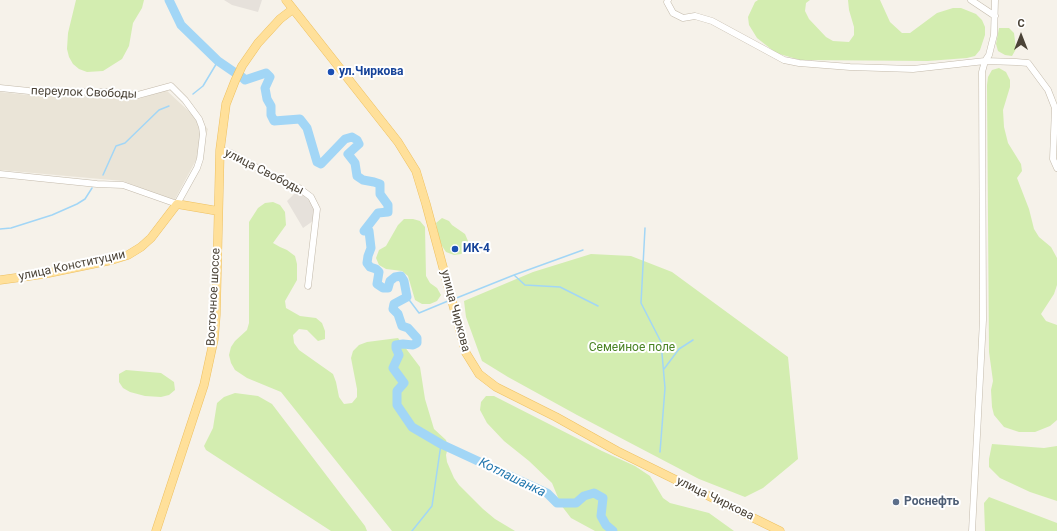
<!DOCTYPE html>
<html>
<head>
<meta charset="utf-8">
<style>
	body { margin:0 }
	#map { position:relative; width:1057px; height:531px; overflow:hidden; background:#f6f2ea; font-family:Roboto,sans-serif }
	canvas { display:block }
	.north { position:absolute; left:1001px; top:16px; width:40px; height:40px; -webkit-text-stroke:3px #fff; paint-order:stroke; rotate:0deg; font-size:11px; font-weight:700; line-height:16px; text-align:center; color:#4b4337 }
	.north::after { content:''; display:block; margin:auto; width:14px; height:18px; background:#4b4337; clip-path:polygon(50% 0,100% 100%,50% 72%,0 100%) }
</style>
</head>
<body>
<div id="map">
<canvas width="1057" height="531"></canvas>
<div class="north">С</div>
</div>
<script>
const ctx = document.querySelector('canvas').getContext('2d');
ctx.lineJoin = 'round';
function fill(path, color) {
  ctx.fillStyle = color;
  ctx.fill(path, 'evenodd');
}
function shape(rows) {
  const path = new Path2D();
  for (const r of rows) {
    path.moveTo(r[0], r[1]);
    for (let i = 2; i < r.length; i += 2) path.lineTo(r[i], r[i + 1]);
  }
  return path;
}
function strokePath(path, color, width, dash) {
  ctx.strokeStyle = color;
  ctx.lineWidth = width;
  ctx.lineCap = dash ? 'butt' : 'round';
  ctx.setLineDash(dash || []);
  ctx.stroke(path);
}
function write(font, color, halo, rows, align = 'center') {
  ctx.font = font + ' Roboto,sans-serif';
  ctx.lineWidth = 4;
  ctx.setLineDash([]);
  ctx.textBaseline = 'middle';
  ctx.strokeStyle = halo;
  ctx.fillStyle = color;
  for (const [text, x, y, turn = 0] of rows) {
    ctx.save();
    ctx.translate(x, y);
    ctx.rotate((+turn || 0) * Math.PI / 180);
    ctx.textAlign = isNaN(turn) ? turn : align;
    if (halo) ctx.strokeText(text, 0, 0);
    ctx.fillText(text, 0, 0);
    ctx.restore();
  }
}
const residential = shape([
	[166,90,208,129,201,151,174,201,123,181,0,170,0,92,28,95,89,94,138,99]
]);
const industrial = shape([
	[224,0,262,0,258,12,232,5],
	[298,190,301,191,316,209,313,221,303,228,287,201]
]);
const green = shape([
	[76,0,144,0,142,8,133,23,129,46,122,59,103,71,87,72,79,69,73,64,69,57,67,49,68,33],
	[758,0,810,0,806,3,805,11,809,19,826,37,833,41,849,42,854,35,854,27,849,10,848,0,880,0,890,22,902,33,910,33,937,13,953,8,961,8,976,14,982,20,985,27,985,35,980,50,975,56,967,58,928,61,800,60,776,53,757,38,749,25,748,17,755,2],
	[999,28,1009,28,1014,33,1016,49,1012,56,1005,55,998,51,996,44],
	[999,68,1006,72,1010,80,1010,87,1003,110,1004,127,1008,143,1021,164,1022,171,1017,178,1029,209,1034,229,1039,237,1051,247,1057,258,1057,285,1054,294,1041,314,1046,321,1057,325,1057,420,1050,426,1035,432,1019,432,1004,427,994,415,992,407,991,390,993,381,989,352,987,85,988,77,992,70],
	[273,202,280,205,285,212,286,225,273,243,280,247,287,250,295,256,297,264,297,280,285,301,286,308,300,316,316,318,322,323,325,331,325,339,318,341,307,330,299,329,293,335,294,343,299,350,333,374,336,382,339,397,344,404,352,403,357,397,357,389,351,358,353,351,359,345,367,342,398,338,420,367,425,399,434,429,446,440,448,447,446,455,447,462,454,478,459,485,483,509,495,519,515,531,392,531,281,392,247,378,235,370,231,363,229,355,231,347,235,341,247,330,249,323,249,222,258,208,265,203],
	[442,218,449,221,452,225,465,234,468,241,467,249,461,254,454,255,446,252,442,246,439,239,436,223],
	[404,219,413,219,420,221,425,227,426,276,430,283,437,288,441,295,437,301,430,304,422,304,415,300,408,276,402,271,386,269,379,265,376,258,379,250,386,246,398,225],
	[591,254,631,256,672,272,788,357,798,459,763,488,745,497,699,479,577,415,508,377,482,361,466,317,464,301,533,272],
	[126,370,161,373,174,382,175,390,169,395,161,397,145,396,130,392,123,388,119,382,119,374],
	[235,393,258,396,272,404,365,526,367,531,331,531,206,450,204,446,213,428,217,403,224,397],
	[486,396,494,396,602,451,635,466,650,476,663,498,670,503,709,513,734,531,595,531,571,518,561,505,552,483,529,461,504,441,487,423,480,410,481,402],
	[992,444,1044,448,1057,446,1057,501,1030,492,1000,478,989,467,989,459],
	[989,497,1057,523,1057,531,985,531,984,503]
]);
const stream = shape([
	[193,94,203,86,218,61],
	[103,175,116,146,125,143,159,110,169,106],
	[645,228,641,303,661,342,665,388,660,452],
	[0,229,11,228,52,215,77,204,85,199,92,188],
	[514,275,525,285,560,287,598,306],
	[407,297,419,313,448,301],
	[454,299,514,275,583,250],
	[664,369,679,349,693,340],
	[412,531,432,506,441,444]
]);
const river = shape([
	[169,0,181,25,218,61,234,72],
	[242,77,245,80,266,73,270,77,265,88,267,99,271,106,271,115,274,121,300,119,307,128,317,162,321,164,345,139,352,137,357,140,359,144,348,154,355,163,357,176,363,180,374,182,380,184,380,194,388,205,388,212,378,213,364,231,369,231,371,248,368,256,367,263,370,267,376,269,379,272,377,284,383,288,388,288,390,281,395,277,401,276,404,281,407,297,394,304,393,309,398,314,402,326,408,328,417,338,417,343,413,345,403,344,396,345,396,348,399,355,393,368,404,383,397,391,397,405,412,427,441,444,547,493,557,503,576,503,584,496,594,493,603,498,601,516,606,525,613,531]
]);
const minor = shape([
	[668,0,667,2,673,13,683,18,695,16,712,21,784,60,799,63,850,67,913,69,985,61,1016,62,1028,63,1048,90,1055,108,1053,159,1057,168],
	[971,0,995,16],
	[0,88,29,91,110,92,138,95,171,86,185,100,199,119,202,127,203,134,200,159,197,168,177,204,123,185,97,184,0,174],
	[220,150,231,153,288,185,299,188,311,197,317,209,308,286],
	[972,531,983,320,982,72,985,61,989,55,994,35,995,0]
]);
const major = shape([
	[286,0,398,142,416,171,426,204,466,353,479,374,496,387,556,417,617,451,780,531],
	[0,280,44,274,112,260,128,255,141,247,151,238,177,204,218,211],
	[156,531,204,385,214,339,216,315,220,150,226,104,235,81,242,66,258,43,280,19,293,9]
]);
const markers = [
	[331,72,4,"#1a4fb4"],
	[455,249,4,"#1a4fb4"],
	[896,502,4,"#5c6f8a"]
];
const transitNames = [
	["ул.Чиркова",339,72],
	["ИК-4",463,249]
];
const streetNames = [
	["переулок Свободы",84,93,2],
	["улица Свободы",264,172,27],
	["улица Конституции",72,266,-12],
	["Восточное шоссе",214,297,-87],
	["улица Чиркова",455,311,75],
	["улица Чиркова",715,499,26]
];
const parkNames = [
	["Семейное поле",632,348]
];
const serviceNames = [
	["Роснефть",904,502]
];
const waterNames = [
	["Котлашанка",512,478,26]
];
fill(residential, '#eae4d7');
fill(industrial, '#e6e1db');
fill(green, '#d3edb0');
strokePath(stream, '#a2d6f6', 1.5);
strokePath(river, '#a2d6f6', 9);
strokePath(minor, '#c3baab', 7);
strokePath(major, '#eec060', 9);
strokePath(minor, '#fff', 6);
strokePath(major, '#ffe09a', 8);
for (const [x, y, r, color] of markers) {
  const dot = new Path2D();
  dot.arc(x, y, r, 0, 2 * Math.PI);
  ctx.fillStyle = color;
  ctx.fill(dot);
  strokePath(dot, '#fff', 1.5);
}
write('bold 12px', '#164399', '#fff', transitNames, 'left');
write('12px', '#4b4337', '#fff', streetNames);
write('12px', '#4a8324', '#fff', parkNames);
write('bold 12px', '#4e5e75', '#fff', serviceNames, 'left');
write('italic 13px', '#2478af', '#fff', waterNames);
</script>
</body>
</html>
